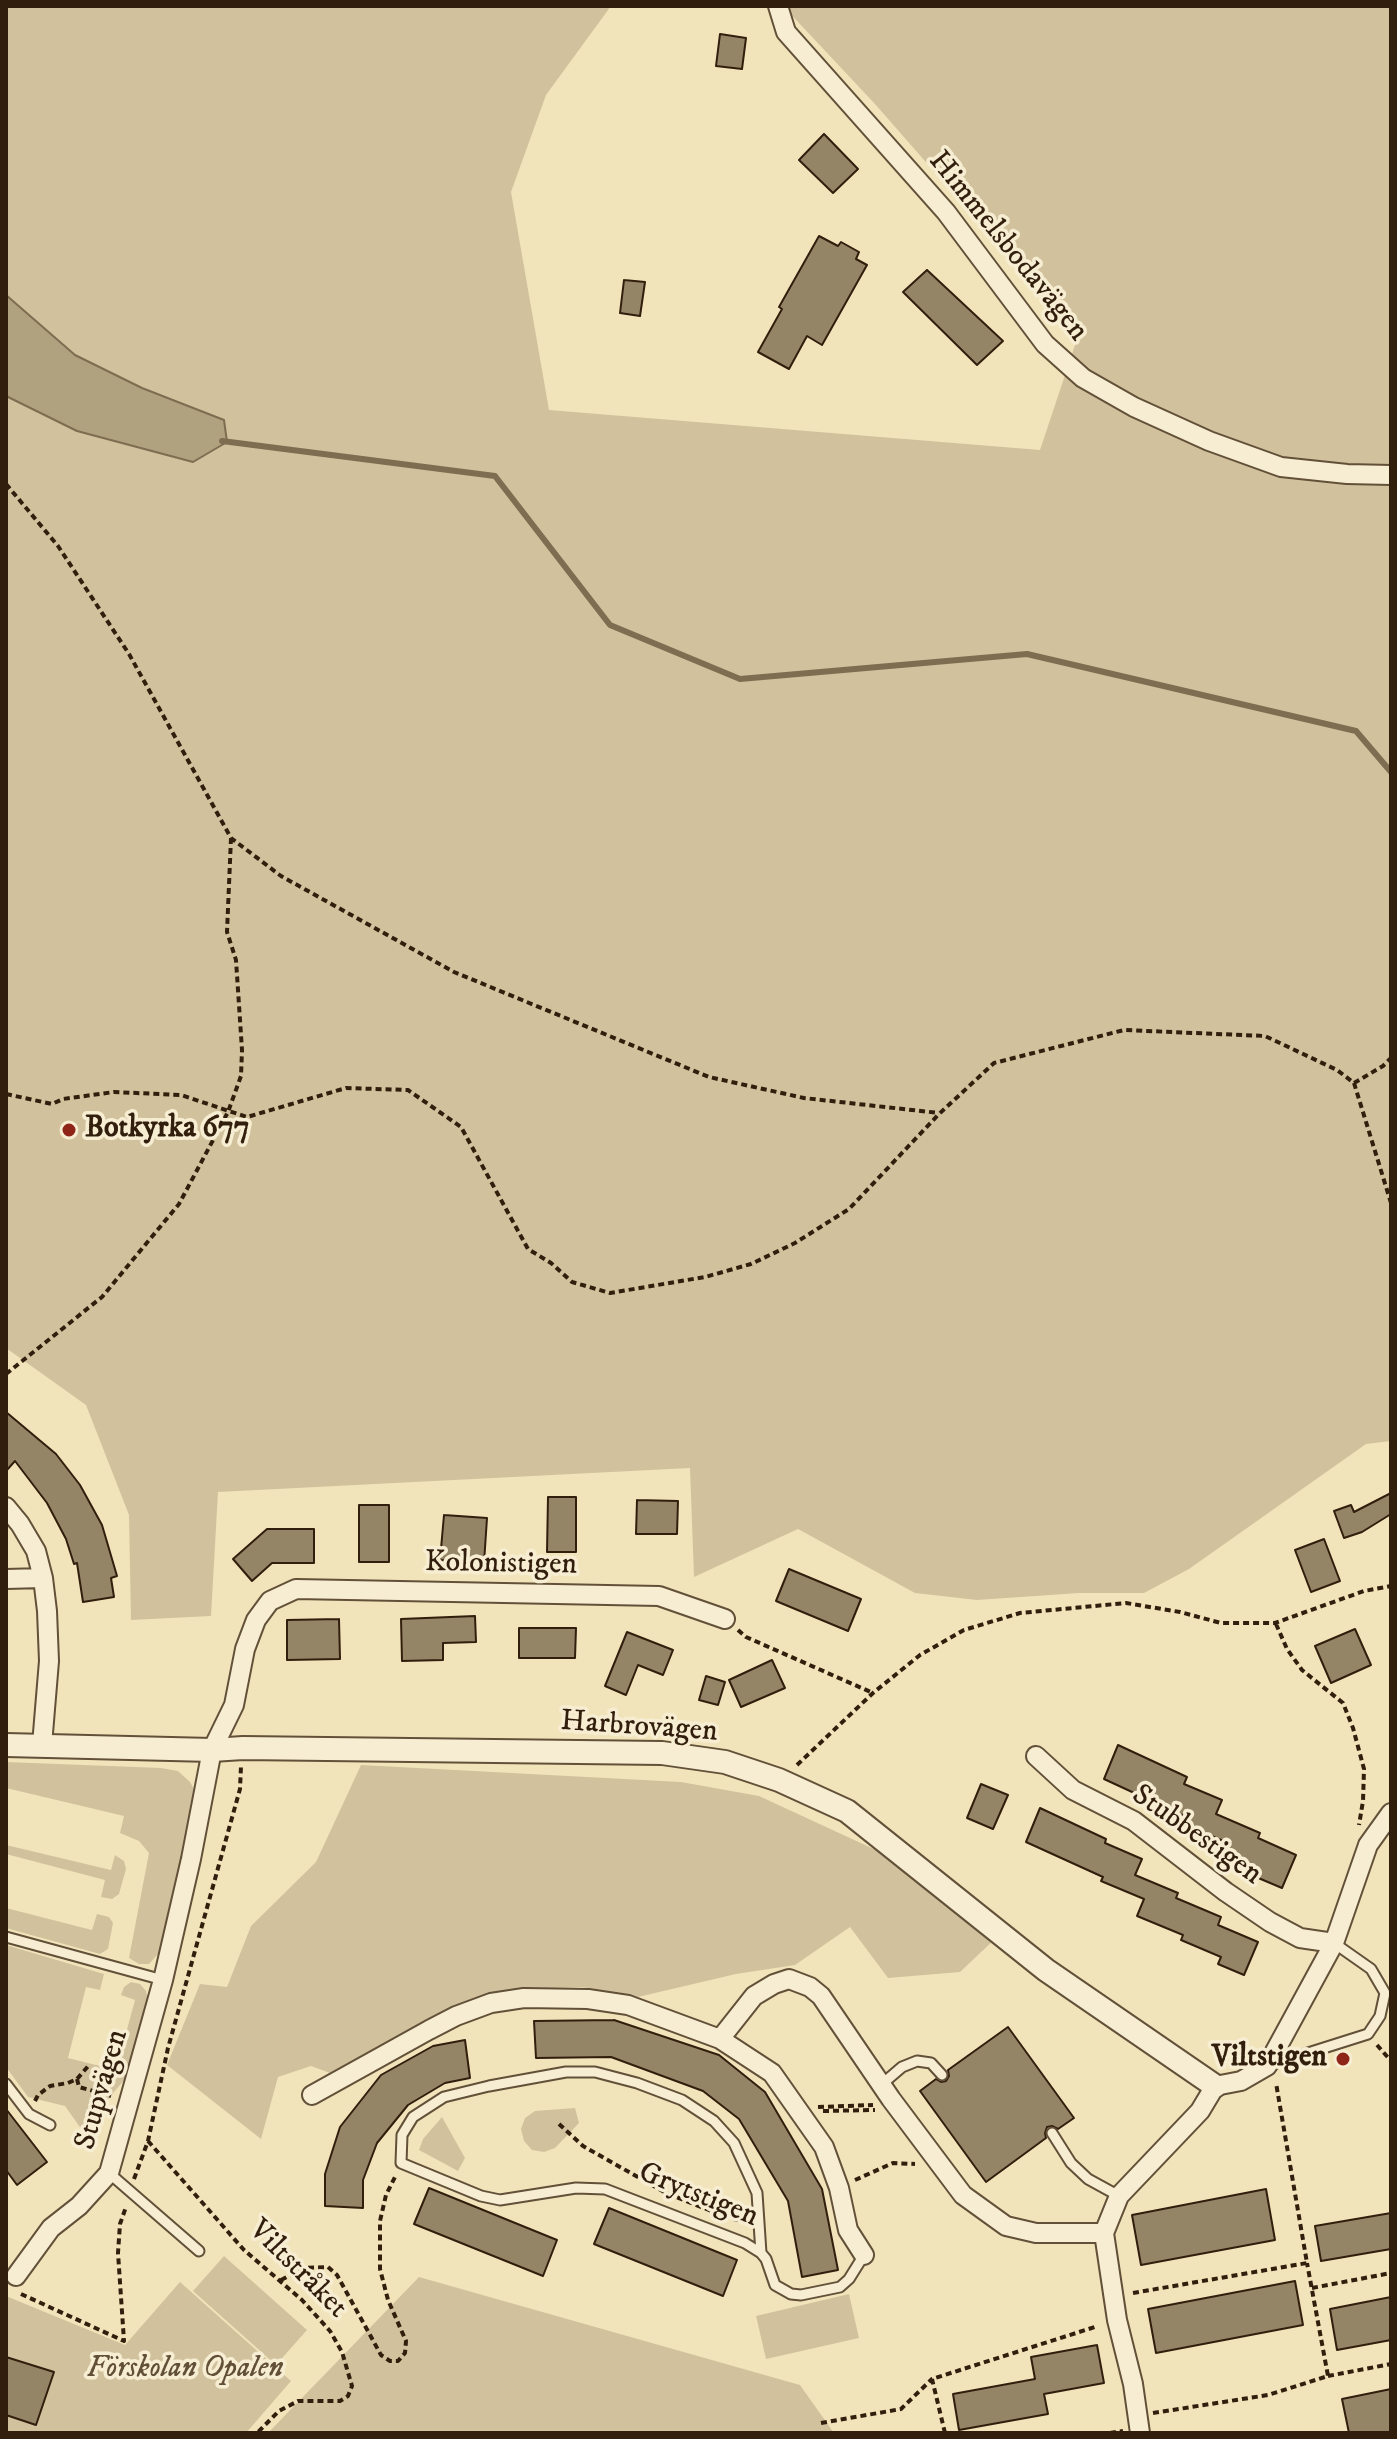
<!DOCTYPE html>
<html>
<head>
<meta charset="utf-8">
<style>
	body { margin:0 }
	#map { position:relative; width:1397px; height:2439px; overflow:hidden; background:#f1e4ba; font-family:"IM FELL DW Pica",serif }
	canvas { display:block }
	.frame { position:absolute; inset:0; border:8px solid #321e0d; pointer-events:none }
</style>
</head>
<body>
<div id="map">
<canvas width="1397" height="2439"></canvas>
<div class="frame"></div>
</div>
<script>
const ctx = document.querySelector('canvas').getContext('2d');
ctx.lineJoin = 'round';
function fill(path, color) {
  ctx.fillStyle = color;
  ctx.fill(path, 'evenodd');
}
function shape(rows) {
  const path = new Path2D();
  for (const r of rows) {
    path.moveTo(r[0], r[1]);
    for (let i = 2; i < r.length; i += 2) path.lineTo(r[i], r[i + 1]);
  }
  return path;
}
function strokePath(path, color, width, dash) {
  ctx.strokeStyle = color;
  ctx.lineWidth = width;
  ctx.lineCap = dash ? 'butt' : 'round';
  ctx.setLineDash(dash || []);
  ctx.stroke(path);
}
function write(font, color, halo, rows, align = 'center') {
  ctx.font = font + ' "IM FELL DW Pica",serif';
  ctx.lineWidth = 7;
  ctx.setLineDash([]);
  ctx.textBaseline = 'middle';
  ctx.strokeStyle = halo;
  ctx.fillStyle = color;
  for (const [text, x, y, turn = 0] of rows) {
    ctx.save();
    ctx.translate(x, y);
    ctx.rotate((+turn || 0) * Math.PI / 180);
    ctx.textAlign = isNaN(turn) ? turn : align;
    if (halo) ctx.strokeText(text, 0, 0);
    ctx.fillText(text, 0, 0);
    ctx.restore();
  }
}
const green = shape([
	[6,6,611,6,546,95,511,192,549,410,1040,450,1078,336,875,104,783,6,1391,6,1391,1441,1366,1444,1189,1569,1144,1593,1079,1593,977,1600,915,1593,798,1529,694,1577,690,1468,218,1492,211,1616,131,1620,129,1515,86,1405,6,1348,6,396,77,431,142,388,75,355,6,295],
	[6,1762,161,1768,178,1771,190,1782,197,1794,188,1845,158,1954,149,1964,139,1964,129,1958,149,1853,139,1841,120,1833,124,1816,6,1788],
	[361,1765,681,1782,759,1796,878,1851,996,1938,960,1972,888,1978,850,1927,795,1965,736,1974,638,1997,582,1987,524,1989,488,1994,428,2019,330,2073,311,2066,278,2077,261,2139,167,2065,200,1984,227,1987,251,1926,316,1862],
	[6,1845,111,1870,115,1855,124,1861,126,1869,119,1894,112,1899,101,1897,105,1880,6,1854],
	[6,1908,92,1930,97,1914,109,1917,113,1923,108,1949,100,1954,6,1928],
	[6,1945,104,1974,100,1990,86,1987,68,2058,116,2070,135,2000,121,1995,124,1987,131,1982,140,1984,146,1991,148,2001,125,2079,82,2130,65,2106,28,2097,6,2067],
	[575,2108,579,2123,555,2148,544,2152,532,2150,524,2141,521,2129,525,2118,535,2111],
	[442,2117,465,2158,458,2171,419,2150,423,2139],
	[224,2256,307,2330,276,2365,193,2291],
	[419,2277,800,2385,834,2433,268,2433],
	[180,2282,291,2381,246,2433,6,2433,6,2296,125,2345],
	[849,2294,859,2338,766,2359,756,2316]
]);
const water = shape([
	[6,295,75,355,142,388,224,420,227,442,193,462,77,431,6,396,6,295]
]);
const stream = shape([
	[222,441,495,476,610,625,740,679,1027,654,1356,731,1391,772]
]);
const building = shape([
	[720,34,746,38,742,69,716,66,720,34],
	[824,134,858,169,833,193,799,160,824,134],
	[819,236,838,246,841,242,859,252,856,259,867,265,822,345,807,336,789,369,758,352,782,309,779,307,819,236],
	[927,270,1003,341,977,365,903,292,927,270],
	[624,280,645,282,640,316,620,313,624,280],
	[6,1412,56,1454,80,1485,102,1525,117,1576,111,1578,114,1597,83,1602,77,1563,74,1564,66,1539,47,1503,15,1461,6,1471,6,1412],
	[1391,1493,1391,1514,1362,1532,1344,1538,1334,1511,1351,1505,1354,1512,1391,1493],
	[548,1497,576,1497,576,1552,547,1552,548,1497],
	[637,1500,678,1501,677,1534,636,1534,637,1500],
	[359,1505,389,1505,389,1562,359,1562,359,1505],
	[444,1515,487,1518,484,1563,440,1560,444,1515],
	[267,1529,314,1529,314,1563,272,1563,252,1581,233,1559,267,1529],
	[1324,1539,1340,1581,1311,1592,1295,1550,1324,1539],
	[789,1569,861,1599,848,1631,776,1601,789,1569],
	[475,1616,476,1642,443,1643,443,1660,402,1661,401,1619,475,1616],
	[339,1619,340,1659,287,1660,287,1620,339,1619],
	[519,1628,576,1628,575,1658,519,1658,519,1628],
	[1355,1629,1371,1665,1331,1683,1315,1646,1355,1629],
	[627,1632,673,1650,663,1675,638,1665,626,1695,605,1686,627,1632],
	[772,1660,785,1688,741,1707,729,1680,772,1660],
	[706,1676,725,1682,718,1705,699,1700,706,1676],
	[1118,1745,1187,1777,1184,1784,1222,1800,1216,1814,1260,1833,1258,1838,1296,1855,1282,1888,1256,1877,1258,1872,1220,1856,1226,1842,1181,1823,1184,1816,1104,1779,1118,1745],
	[981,1784,1008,1795,993,1829,967,1818,981,1784],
	[1040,1808,1106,1839,1105,1843,1142,1859,1135,1875,1178,1893,1176,1898,1221,1917,1218,1925,1258,1942,1244,1975,1218,1964,1221,1957,1181,1940,1183,1935,1137,1916,1144,1899,1101,1881,1103,1877,1026,1842,1040,1808],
	[614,2020,719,2055,765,2092,822,2189,838,2270,802,2277,788,2201,739,2119,703,2091,611,2057,536,2058,534,2021,614,2020],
	[1008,2027,1074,2118,1058,2129,1052,2126,1047,2127,1045,2133,1046,2138,986,2182,920,2091,936,2079,941,2082,946,2081,949,2076,948,2070,1008,2027],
	[465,2040,470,2078,445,2083,408,2105,377,2143,363,2180,363,2208,325,2206,325,2174,340,2127,381,2075,433,2046,465,2040],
	[6,2109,47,2162,17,2185,6,2170,6,2109],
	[429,2188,557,2240,543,2276,414,2224,429,2188],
	[1266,2189,1275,2240,1141,2265,1132,2215,1266,2189],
	[609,2208,737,2260,723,2296,594,2244,609,2208],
	[1391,2213,1391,2249,1321,2261,1315,2226,1391,2213],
	[1295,2281,1303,2325,1156,2353,1148,2309,1295,2281],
	[1391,2297,1391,2340,1337,2350,1330,2309,1391,2297],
	[1097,2345,1104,2383,1044,2394,1048,2414,959,2430,953,2394,1035,2379,1031,2357,1097,2345],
	[6,2357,54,2372,36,2425,6,2415,6,2357],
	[1391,2389,1391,2433,1349,2433,1342,2399,1391,2389]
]);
const path = shape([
	[6,484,58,546,129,654,231,838,281,876,454,972,709,1077,804,1098,939,1113],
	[1354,1083,1391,1203],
	[6,1094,52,1104,63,1099,114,1092,181,1095,247,1117,346,1088,408,1090,461,1127,528,1249,551,1263,572,1282,610,1293,705,1277,751,1264,795,1243,849,1209,939,1114,994,1063,1124,1030,1265,1036,1337,1070,1354,1083,1383,1066,1391,1058],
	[6,1374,102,1297,179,1204,228,1112,241,1076,242,1050,236,960,227,932,231,838],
	[1276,1624,1287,1649,1302,1670,1343,1703,1353,1728,1364,1769,1363,1801,1359,1825],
	[738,1630,746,1637,873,1693],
	[797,1765,873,1693,920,1655,964,1630,1020,1613,1126,1603,1180,1612,1221,1623,1275,1623,1364,1591,1391,1586],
	[1377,2045,1391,2061],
	[77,2079,79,2087,111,2096],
	[35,2101,38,2095,50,2086,68,2083,77,2079,90,2064],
	[818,2107,873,2105],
	[823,2111,875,2110],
	[559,2124,583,2146,666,2193,729,2218,747,2222],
	[148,2141,244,2250,302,2300,330,2331,342,2352,352,2386,348,2396,340,2401,298,2401,279,2411,257,2433],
	[134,2179,148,2141,168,2048,240,1789,241,1766],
	[855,2180,893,2163,915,2164],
	[281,2280,304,2268,328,2267,337,2275,381,2355,390,2361,398,2361,405,2353,406,2341,388,2300,380,2269,380,2221,386,2195,395,2177],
	[1312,2288,1391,2273],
	[1133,2293,1307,2263,1276,2083],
	[21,2294,124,2341,118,2253,120,2224,126,2207],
	[1328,2376,1391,2364],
	[1153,2413,1268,2395,1328,2376,1307,2263],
	[821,2423,901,2409,932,2379],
	[945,2433,932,2379,1098,2326],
	[1110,2433,1123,2431]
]);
const service = shape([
	[6,1937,163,1980],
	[1270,2065,1368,2034,1380,2016,1385,1993,1371,1969,1334,1943],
	[6,2084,29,2114,50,2125],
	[881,2085,902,2067,917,2061,931,2063,942,2075],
	[1052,2133,1071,2163,1088,2179,1119,2196],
	[109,2173,199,2251],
	[761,2253,757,2193,734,2143,714,2121,682,2100,637,2083,595,2072,566,2072,489,2086,444,2097,413,2117,402,2135,401,2163,481,2196,500,2200,576,2188,605,2189,745,2243,761,2253,766,2259,775,2285,791,2294,801,2295,840,2287,849,2279,864,2255]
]);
const minor = shape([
	[778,6,786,32,946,212,1045,344,1083,378,1134,407,1209,441,1281,467,1347,474,1391,475],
	[6,1507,20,1524,36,1551,43,1578,47,1611,49,1661,42,1745],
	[6,1579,43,1578],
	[1036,1756,1073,1790,1134,1821,1226,1892,1270,1922,1300,1938,1334,1943],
	[720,2039,754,1996,774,1984,789,1979,810,1987,821,1996,891,2099,963,2195,1006,2226,1036,2233,1104,2233,1119,2196,1200,2111,1215,2086,1241,2081,1267,2066,1334,1943,1368,1845,1391,1813],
	[312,2095,429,2030,456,2016,491,2003,524,1998,588,1999,628,2005,720,2039,772,2073,824,2147,839,2188,848,2230,864,2255],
	[1104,2233,1117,2320,1133,2384,1140,2433],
	[16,2276,51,2228,79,2206,109,2173,163,1980,191,1859,212,1750,234,1705,245,1649,256,1620,270,1601,296,1589,659,1596,725,1619]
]);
const tertiary = shape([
	[6,1745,212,1750,243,1748,662,1753,725,1762,779,1780,847,1811,1046,1970,1215,2086]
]);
const markers = [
	[69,1130,8,"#8f2418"],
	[1343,2059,8,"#8f2418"]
];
const streetNames = [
	["Himmelsbodavägen",1007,247,51],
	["Kolonistigen",501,1565,1],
	["Harbrovägen",639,1728,4],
	["Stubbestigen",1196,1836,35],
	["Stupvägen",103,2090,-74],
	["Grytstigen",698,2196,22],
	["Viltstråket",297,2270,45]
];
const poiNames = [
	["Botkyrka 677",85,1130],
	["Viltstigen",1327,2059,"right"]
];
const parkNames = [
	["Förskolan Opalen",185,2370]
];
fill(green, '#d1c29d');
fill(water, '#b0a17f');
strokePath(water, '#7e6d51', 2);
strokePath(stream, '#7e6d51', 6);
fill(building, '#958567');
strokePath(building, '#321e0d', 2);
strokePath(service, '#625038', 13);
strokePath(minor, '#625038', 22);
strokePath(tertiary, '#625038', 26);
strokePath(path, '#321e0d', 4, [6, 4]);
strokePath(service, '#f6edd2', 9);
strokePath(minor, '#f6edd2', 18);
strokePath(tertiary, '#f6edd2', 22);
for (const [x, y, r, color] of markers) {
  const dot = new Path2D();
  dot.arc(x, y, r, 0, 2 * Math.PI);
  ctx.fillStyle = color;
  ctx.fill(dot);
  strokePath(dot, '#f6edd2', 3);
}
write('30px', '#321e0d', '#f6edd2', streetNames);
write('bold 30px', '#321e0d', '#f6edd2', poiNames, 'left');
write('italic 30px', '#624f38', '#f6edd2', parkNames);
</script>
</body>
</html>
